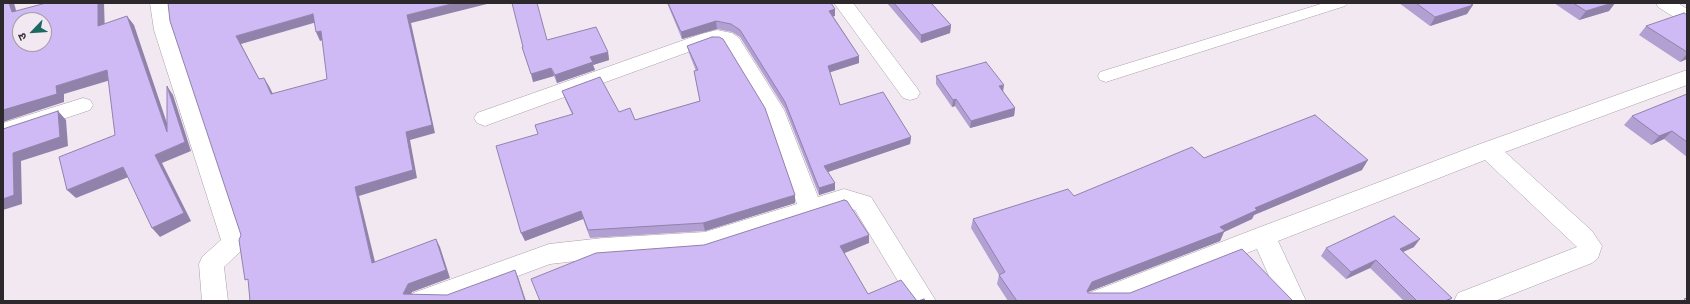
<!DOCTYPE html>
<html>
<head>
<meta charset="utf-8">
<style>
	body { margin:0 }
	#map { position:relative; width:1690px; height:304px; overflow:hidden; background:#f2e8f1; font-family:"Noto Serif","Noto Sans Devanagari",serif }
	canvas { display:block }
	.frame { position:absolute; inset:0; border:4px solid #2c282b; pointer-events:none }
	.north { position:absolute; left:12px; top:12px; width:40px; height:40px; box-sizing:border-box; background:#f2e8f1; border:1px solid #a39ba2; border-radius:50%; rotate:245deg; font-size:11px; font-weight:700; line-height:16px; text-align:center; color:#2c282b }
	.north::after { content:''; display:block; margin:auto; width:14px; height:18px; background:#1c6862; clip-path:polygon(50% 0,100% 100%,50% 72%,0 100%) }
</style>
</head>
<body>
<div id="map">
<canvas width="1690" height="304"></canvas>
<div class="frame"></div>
<div class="north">उ</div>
</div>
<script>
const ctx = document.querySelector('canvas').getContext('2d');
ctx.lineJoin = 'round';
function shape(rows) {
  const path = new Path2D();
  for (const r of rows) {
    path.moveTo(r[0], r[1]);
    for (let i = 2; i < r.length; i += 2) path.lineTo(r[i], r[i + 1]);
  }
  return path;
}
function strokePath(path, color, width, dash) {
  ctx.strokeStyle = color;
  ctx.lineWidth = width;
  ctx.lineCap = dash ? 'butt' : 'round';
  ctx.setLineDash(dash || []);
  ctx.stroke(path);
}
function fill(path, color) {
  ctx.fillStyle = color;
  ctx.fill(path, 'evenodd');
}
const lane = shape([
	[1324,3,1348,3,1345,6,1112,80,1106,82,1100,80,1098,76,1100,72,1324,3]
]);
const street = shape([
	[150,3,168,3,174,30,246,243,242,250,224,267,228,301,202,301,199,264,202,257,221,240,154,30,150,3],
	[834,3,853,3,917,88,920,93,917,98,910,100,903,98,834,3],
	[1656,3,1678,3,1687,9,1687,23,1680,21,1658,7,1656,3],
	[717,30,732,33,739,38,784,110,818,197,844,189,871,197,936,301,910,301,855,210,844,207,705,252,603,258,550,264,451,301,409,301,413,293,549,244,603,238,705,232,797,204,767,115,725,46,720,43,713,43,493,123,485,126,477,123,474,118,477,113,701,34,717,30],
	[1687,70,1687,85,1505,152,1592,231,1602,246,1598,258,1592,263,1495,301,1454,301,1458,293,1577,247,1485,160,1278,241,1306,301,1280,301,1257,249,1126,301,1085,301,1089,293,1255,229,1480,144,1687,70],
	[83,98,90,100,93,105,90,110,3,139,3,123,83,98]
]);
const wall = shape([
	[667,3,831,3,835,16,833,16,859,56,859,63,830,72,840,105,911,137,910,144,828,172,835,190,819,195,785,109,740,37,732,32,717,29,682,39],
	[887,3,931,3,951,25,950,33,921,43],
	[1399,3,1469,3,1467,14,1430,26],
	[1554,3,1615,3,1609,11,1579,20],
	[1687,15,1687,59,1680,62,1639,35,1646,26],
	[547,40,608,52,609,60,593,65,595,70,557,83,554,76,533,82],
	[687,46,795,203,705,231,590,238,583,219,525,241,538,134,572,114,565,99,562,91,619,112,635,120,700,101,694,71,696,71,689,53],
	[936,76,1003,91,1015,108,1014,116,970,128,955,106,952,107,936,84],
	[1687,94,1687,157,1664,139,1651,145,1624,125,1632,116],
	[1204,158,1362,170,1254,215,1252,219,1224,232,1220,241,1088,292,1088,293,1293,301,1008,301,997,284,999,275,971,228,973,219,1074,196],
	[1414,247,1403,252,1452,298,1449,301,1404,301,1370,268,1346,279,1321,256,1326,248]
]);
const shadedWall = shape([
	[9,3,14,3,19,21,12,12],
	[98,3,104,3,105,35,98,26],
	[455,3,491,3,411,23,435,133,410,140,417,178,359,196,377,270,372,263,355,187,406,132,407,15],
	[1612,3,1615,3,1609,11,1579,20,1586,11],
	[1473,5,1467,14,1430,26,1435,17],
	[835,9,835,16,829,18,829,11],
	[313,14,317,22,241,44,264,88,259,79,236,36],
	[127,16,134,25,173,141,167,132],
	[716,21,717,29,682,39,681,32],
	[951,25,950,33,921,43,921,35],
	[321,31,325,39,320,41,316,32],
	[608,52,609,60,593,65,595,70,557,83,555,75,590,57],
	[1687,54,1687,59,1680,62],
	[859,56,859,63,828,73,828,66],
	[551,68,554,76,533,82,531,74],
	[107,70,114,79,64,94,64,102,3,122,3,110,56,86],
	[264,78,269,86,277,102,271,94],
	[1004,85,1003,92,999,86],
	[167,86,173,95,191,151,162,163,191,221,160,237,152,228,155,155,185,142],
	[956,99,955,106,952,107,953,100],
	[1015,108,1014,116,970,128,971,121],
	[58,111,66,120,68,146,21,161,22,204,3,210,3,199,13,153],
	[1672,131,1664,139,1651,145,1659,136],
	[911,137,910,144,825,173,824,166],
	[1368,160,1362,170,1254,215,1252,219,1224,232,1220,241,1088,292,1084,300,1087,291,1092,282,1255,208],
	[123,167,131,176,76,198,67,190],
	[835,183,835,190,819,195,819,188],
	[795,195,795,203,705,231,703,223],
	[581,211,583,219,525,241,521,233],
	[869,235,869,243,840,255,840,246],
	[436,239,440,247,450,278,412,292,409,301,403,294,408,284],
	[1420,239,1414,247,1394,256,1400,249],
	[1376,260,1370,268,1346,279,1351,272],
	[515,270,518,277,526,301,525,301]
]);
const building = shape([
	[3,3,9,3,12,12,46,3,98,3,98,26,127,16,167,132,167,86,185,142,155,155,184,213,152,228,123,167,67,190,59,157,115,135,107,70,56,86,57,94,3,110,3,3],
	[20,20,44,20,44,44,20,44,20,20],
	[168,3,455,3,407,15,432,125,406,132,413,170,355,187,372,263,436,239,446,270,408,284,403,294,447,295,515,270,525,301,250,301,248,279,245,280,239,240,241,235,170,21,168,3],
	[313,14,316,32,321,31,327,79,271,94,264,78,259,79,236,36,313,14],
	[512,3,537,3,547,40,596,27,608,52,590,57,593,62,555,75,551,68,531,74,522,47,523,47,512,3],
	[668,3,831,3,835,9,829,11,859,56,828,66,840,105,883,92,911,137,824,166,835,183,819,188,785,102,740,30,731,24,716,21,681,32,668,3],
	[894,3,931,3,951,25,921,35,894,3],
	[1416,3,1469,3,1473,5,1435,17,1416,3],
	[1573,3,1612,3,1586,11,1573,3],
	[1684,13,1687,15,1687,52,1646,26,1684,13],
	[712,37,719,37,723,39,765,108,795,195,703,223,588,230,581,211,521,233,496,146,538,134,535,125,573,114,562,91,600,77,619,112,630,108,635,120,700,101,694,71,698,70,687,46,712,37],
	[986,62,1004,85,999,86,1015,108,971,121,956,99,953,100,936,76,986,62],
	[1687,94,1687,142,1672,131,1659,136,1632,116,1687,94],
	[58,111,60,137,13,153,14,195,3,199,3,129,58,111],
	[1315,115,1368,160,1255,208,1257,210,1220,227,1225,231,1092,282,1087,291,1088,293,1130,293,1242,249,1293,301,1017,301,999,275,1005,272,973,219,1068,189,1074,196,1192,147,1204,158,1315,115],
	[844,200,847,201,869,235,840,246,868,294,901,280,917,301,540,301,531,279,596,253,704,245,844,200],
	[1394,216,1420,239,1400,249,1452,298,1445,301,1417,301,1376,260,1351,272,1326,248,1394,216],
	[1687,298,1687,301,1686,301,1684,299,1687,298],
	[924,299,925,301,918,301,924,299]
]);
strokePath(lane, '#a89fa7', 1);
strokePath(street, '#a89fa7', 1);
fill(lane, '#fff');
fill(street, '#fff');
fill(wall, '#b2a0d3');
fill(shadedWall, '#9182ac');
fill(building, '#cfbaf5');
strokePath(building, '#9182ac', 1);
</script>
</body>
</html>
